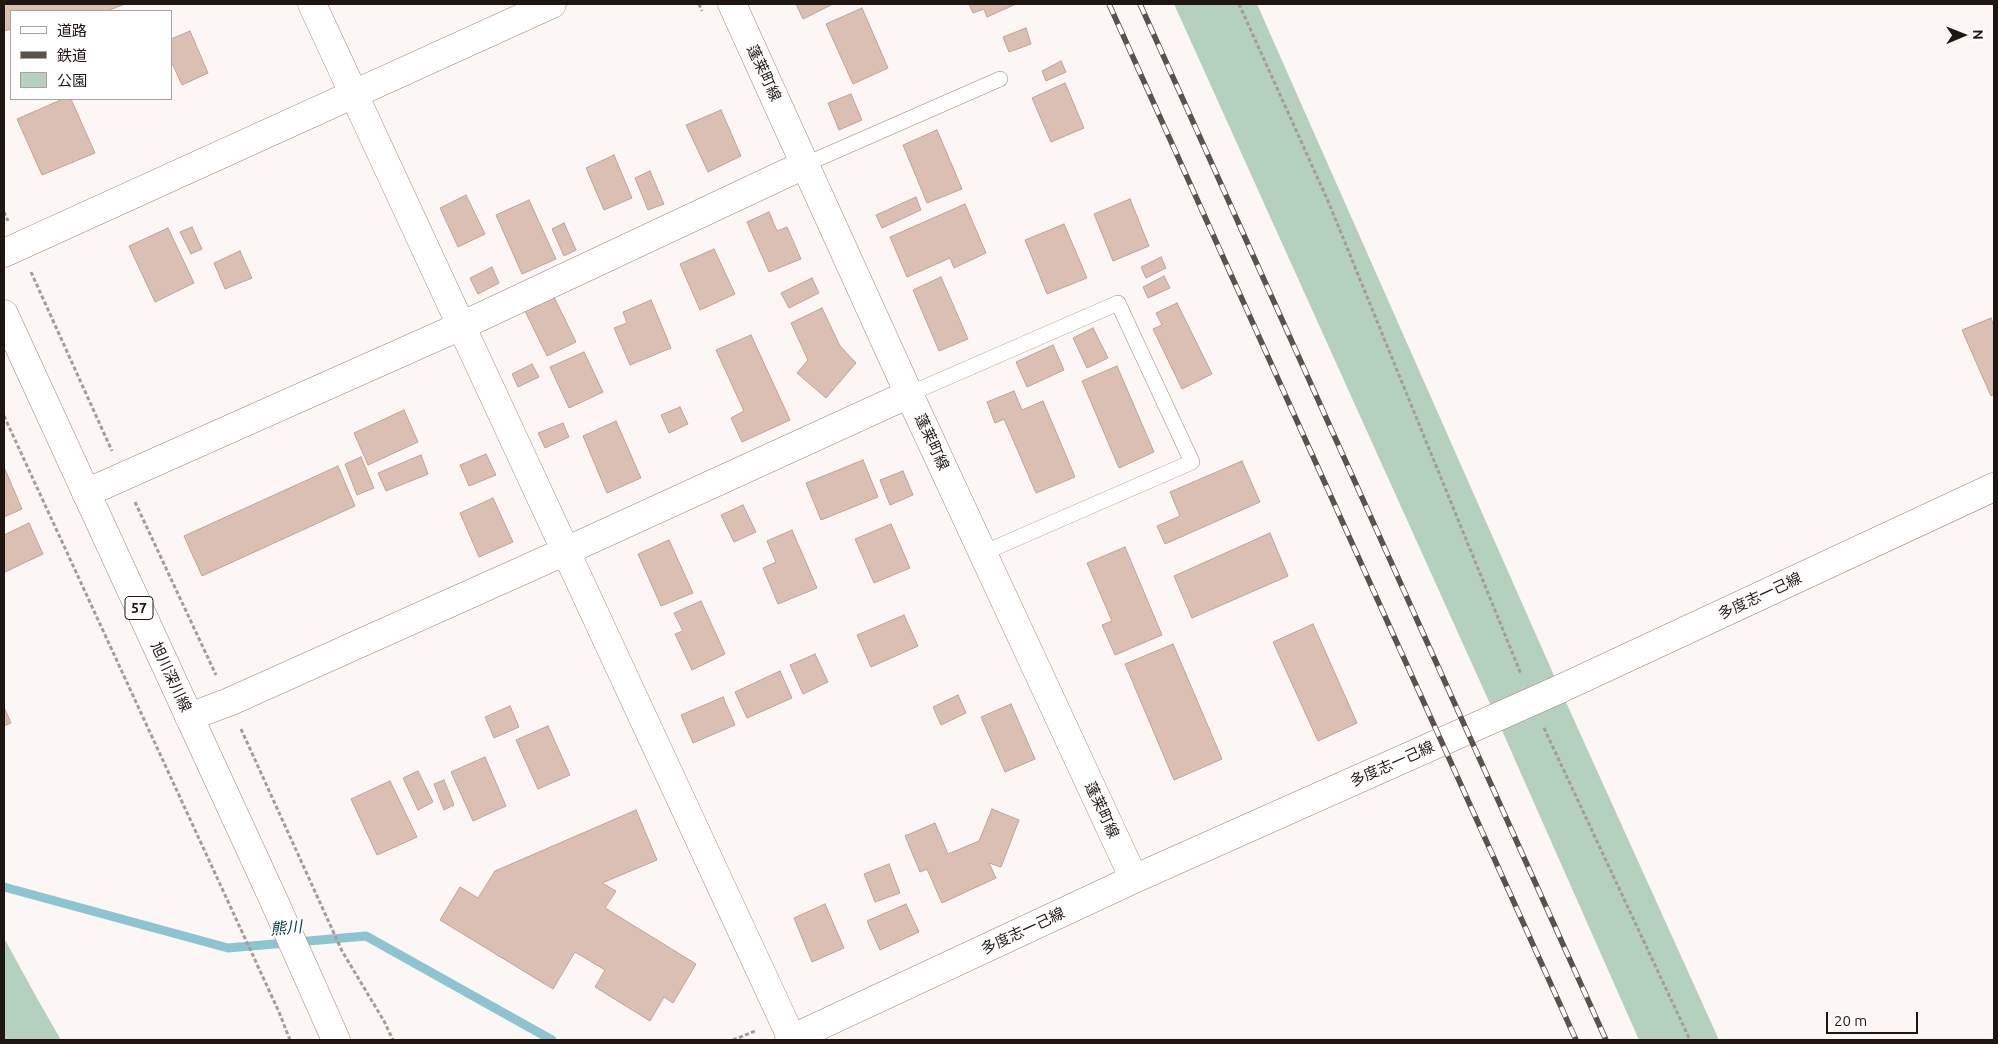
<!DOCTYPE html>
<html>
<head>
<meta charset="utf-8">
<style>
	body { margin:0 }
	#map { position:relative; width:1998px; height:1044px; overflow:hidden; background:#fcf6f4; font-family:Ubuntu,"Noto Sans JP",sans-serif }
	canvas { display:block }
	.frame { position:absolute; inset:0; border:5px solid #201611; pointer-events:none }
	.legend { position:absolute; left:10px; top:10px; width:162px; height:90px; box-sizing:border-box; background:#fff; border:1px solid #a6a2a0; margin:0; padding:6px 9px; list-style:none; font-size:15px; color:#201611 }
	.legend li { display:flex; align-items:center; gap:10px; height:25px }
	.legend b { width:25px; border:1px solid #a6a2a0 }
	.north { position:absolute; left:1938px; top:10px; width:50px; height:50px; -webkit-text-stroke:4px #fff; paint-order:stroke; rotate:89deg; font-size:14px; font-weight:700; line-height:20px; text-align:center; color:#201611 }
	.north::after { content:''; display:block; margin:auto; width:18px; height:22px; background:#201611; clip-path:polygon(50% 0,100% 100%,50% 72%,0 100%) }
	.scale { position:absolute; left:1826px; top:1012px; width:92px; height:22px; box-sizing:border-box; border:2px solid #201611; border-top:0; padding-left:6px; font-size:15px; line-height:18px; white-space:nowrap; color:#201611; -webkit-text-stroke:4px #fff; paint-order:stroke }
</style>
</head>
<body>
<div id="map">
<canvas width="1998" height="1044"></canvas>
<div class="frame"></div>
<ul class="legend">
<li><b style="height:6px;background:#fff"></b>道路</li>
<li><b style="height:6px;background:#5b524e"></b>鉄道</li>
<li><b style="height:14px;background:#b4d1be"></b>公園</li>
</ul>
<div class="north">N</div>
<div class="scale">20 m</div>
</div>
<script>
const ctx = document.querySelector('canvas').getContext('2d');
ctx.lineJoin = 'round';
function fill(path, color) {
  ctx.fillStyle = color;
  ctx.fill(path, 'evenodd');
}
function shape(rows) {
  const path = new Path2D();
  for (const r of rows) {
    path.moveTo(r[0], r[1]);
    for (let i = 2; i < r.length; i += 2) path.lineTo(r[i], r[i + 1]);
  }
  return path;
}
function strokePath(path, color, width, dash) {
  ctx.strokeStyle = color;
  ctx.lineWidth = width;
  ctx.lineCap = dash ? 'butt' : 'round';
  ctx.setLineDash(dash || []);
  ctx.stroke(path);
}
function write(font, color, halo, rows, align = 'center') {
  ctx.font = font + ' Ubuntu,"Noto Sans JP",sans-serif';
  ctx.lineWidth = 4;
  ctx.setLineDash([]);
  ctx.textBaseline = 'middle';
  ctx.strokeStyle = halo;
  ctx.fillStyle = color;
  for (const [text, x, y, turn = 0] of rows) {
    ctx.save();
    ctx.translate(x, y);
    ctx.rotate((+turn || 0) * Math.PI / 180);
    ctx.textAlign = isNaN(turn) ? turn : align;
    if (halo) ctx.strokeText(text, 0, 0);
    ctx.fillText(text, 0, 0);
    ctx.restore();
  }
}
const green = shape([
	[1174,4,1257,4,1560,689,1719,1040,1639,1040,1496,717],
	[4,938,38,1000,61,1040,4,1040]
]);
const stream = shape([
	[4,887,228,948,366,936,552,1040]
]);
const building = shape([
	[4,4,125,4,107,11,11,11,11,29,4,31,4,4],
	[796,4,833,4,803,19,796,4],
	[969,4,1016,4,987,17,984,9,973,13,969,4],
	[862,8,888,68,853,84,826,24,862,8],
	[1026,28,1031,44,1009,52,1003,37,1026,28],
	[190,31,208,73,182,85,171,61,171,39,190,31],
	[1061,61,1066,72,1046,81,1042,71,1061,61],
	[1065,83,1084,128,1051,142,1032,98,1065,83],
	[851,94,862,120,839,130,828,103,851,94],
	[63,99,71,99,95,153,42,175,17,119,63,99],
	[721,110,741,156,708,172,686,125,721,110],
	[937,130,962,189,927,203,903,145,937,130],
	[614,155,632,198,604,210,586,168,614,155],
	[650,171,664,204,648,210,635,178,650,171],
	[466,195,485,234,458,247,440,208,466,195],
	[916,197,921,210,882,228,876,215,916,197],
	[1130,199,1149,246,1113,261,1094,214,1130,199],
	[529,200,556,259,522,274,496,215,529,200],
	[965,204,986,253,954,268,950,258,907,277,890,237,965,204],
	[769,212,777,231,787,227,801,259,769,272,747,222,769,212],
	[564,223,576,250,564,256,552,229,564,223],
	[1064,224,1087,278,1047,294,1025,240,1064,224],
	[192,227,202,249,191,254,180,232,192,227],
	[168,228,194,283,155,302,129,246,168,228],
	[714,249,735,294,700,310,680,264,714,249],
	[240,251,252,278,225,289,214,263,240,251],
	[1161,257,1166,268,1146,278,1141,267,1161,257],
	[492,267,499,283,478,294,470,278,492,267],
	[1164,276,1170,288,1148,298,1143,287,1164,276],
	[941,277,968,339,939,351,913,290,941,277],
	[812,278,819,293,789,308,781,293,812,278],
	[554,297,576,342,547,356,525,311,554,297],
	[651,300,671,348,630,365,614,328,627,323,623,312,651,300],
	[1177,303,1212,374,1182,389,1153,329,1162,325,1156,313,1177,303],
	[822,308,840,346,856,363,826,398,797,373,808,360,791,323,822,308],
	[1991,318,1994,326,1994,394,1991,396,1962,330,1991,318],
	[1093,328,1108,358,1087,368,1073,338,1093,328],
	[751,335,790,420,742,442,731,418,744,411,716,350,751,335],
	[1053,345,1064,370,1027,387,1016,362,1053,345],
	[584,352,603,392,569,408,550,367,584,352],
	[532,364,539,377,518,387,512,374,532,364],
	[1117,366,1154,452,1119,468,1082,381,1117,366],
	[1014,391,1022,410,1043,401,1075,477,1036,493,1004,419,995,423,987,402,1014,391],
	[680,407,688,424,669,433,661,415,680,407],
	[404,410,418,442,368,465,354,433,404,410],
	[616,421,641,478,607,493,583,436,616,421],
	[563,423,569,437,545,448,538,433,563,423],
	[486,454,496,475,469,486,460,465,486,454],
	[421,455,428,474,386,491,378,473,421,455],
	[361,457,374,488,357,495,345,464,361,457],
	[863,460,878,497,821,520,806,483,863,460],
	[1242,461,1260,502,1165,544,1157,526,1180,516,1170,492,1242,461],
	[338,466,355,506,202,576,184,536,338,466],
	[4,467,22,509,4,517,4,467],
	[903,471,913,495,890,505,880,480,903,471],
	[493,498,513,542,479,557,460,513,493,498],
	[743,505,756,532,734,542,721,515,743,505],
	[29,523,43,554,5,572,4,569,4,535,29,523],
	[891,524,910,568,874,583,855,539,891,524],
	[792,530,817,588,778,604,763,568,776,562,767,541,792,530],
	[1270,533,1288,576,1192,618,1174,576,1270,533],
	[669,540,693,593,661,606,638,554,669,540],
	[1125,547,1162,635,1115,655,1102,625,1112,621,1087,563,1125,547],
	[701,601,725,654,692,670,675,634,683,631,674,613,701,601],
	[904,615,918,646,871,667,857,635,904,615],
	[1313,624,1357,723,1318,741,1273,642,1313,624],
	[1173,644,1222,759,1174,780,1125,664,1173,644],
	[815,654,828,682,803,694,790,665,815,654],
	[780,671,792,698,747,718,735,692,780,671],
	[958,695,966,713,941,725,933,707,958,695],
	[723,697,735,725,693,743,681,715,723,697],
	[1011,704,1035,759,1005,772,981,717,1011,704],
	[510,706,519,727,494,738,485,717,510,706],
	[4,707,11,723,4,726,4,707],
	[548,726,570,775,538,789,516,740,548,726],
	[485,757,506,806,473,821,451,772,485,757],
	[418,771,433,802,418,810,403,778,418,771],
	[444,780,454,805,444,810,434,784,444,780],
	[390,781,417,837,377,855,351,799,390,781],
	[992,809,1019,820,1001,867,989,863,996,878,942,903,927,869,920,872,905,836,935,823,948,854,979,841,992,809],
	[636,810,657,860,602,883,616,891,605,908,696,964,673,1003,664,997,650,1021,595,987,605,970,575,952,553,989,440,920,460,887,478,898,495,871,636,810],
	[889,864,900,893,875,902,864,874,889,864],
	[825,904,844,948,812,962,794,918,825,904],
	[906,904,919,932,880,950,867,921,906,904]
]);
const path = shape([
	[699,4,702,11],
	[1239,4,1328,201,1521,674],
	[4,212,8,221],
	[31,272,112,451],
	[4,416,279,1012,290,1040],
	[135,502,216,675],
	[1544,728,1690,1040],
	[241,729,342,951,384,1021,393,1040],
	[733,1040,755,1031]
]);
const lane = shape([
	[806,164,1000,79],
	[909,394,1118,303,1192,462,983,553]
]);
const street = shape([
	[312,4,792,1039],
	[4,253,552,4],
	[86,493,461,326,806,164],
	[189,717,229,702,566,551,909,394]
]);
const secondary = shape([
	[732,4,909,394,1134,879],
	[789,1040,1134,879,1560,689,1994,487]
]);
const primary = shape([
	[4,314,275,903,336,1040]
]);
const rail = shape([
	[1109,4,1576,1040],
	[1140,4,1606,1040]
]);
const shields = [
	[139,608,28]
];
const shieldNames = [
	["57",139,608]
];
const streetNames = [
	["蓬莱町線",764,73,65],
	["蓬莱町線",932,442,65],
	["多度志一己線",1760,596,-25],
	["旭川深川線",171,677,65],
	["多度志一己線",1392,764,-24],
	["蓬莱町線",1102,810,65],
	["多度志一己線",1023,931,-25]
];
const waterNames = [
	["熊川",286,928,-5]
];
fill(green, '#b4d1be');
strokePath(stream, '#8dc4d1', 9);
fill(building, '#dcbfb3');
strokePath(building, '#bea397', 1);
strokePath(lane, '#a0857a', 16);
strokePath(street, '#a0857a', 29);
strokePath(secondary, '#a0857a', 29);
strokePath(primary, '#a0857a', 29);
strokePath(path, '#a49c99', 3, [4, 2.5]);
strokePath(lane, '#fff', 15);
strokePath(street, '#fff', 28);
strokePath(secondary, '#fff', 28);
strokePath(primary, '#fff', 28);
strokePath(rail, '#5b524e', 5.5);
strokePath(rail, '#fff', 4, [11]);
for (const [x, y, w] of shields) {
  const box = new Path2D();
  box.roundRect(x - w / 2, y - 11.5, w, 23, 4);
  ctx.fillStyle = '#fff';
  ctx.fill(box);
  strokePath(box, '#201611', 1);
}
write('bold 14px', '#201611', null, shieldNames);
write('15px', '#201611', '#fff', streetNames);
write('italic 16px', '#0c4049', '#fff', waterNames);
</script>
</body>
</html>
